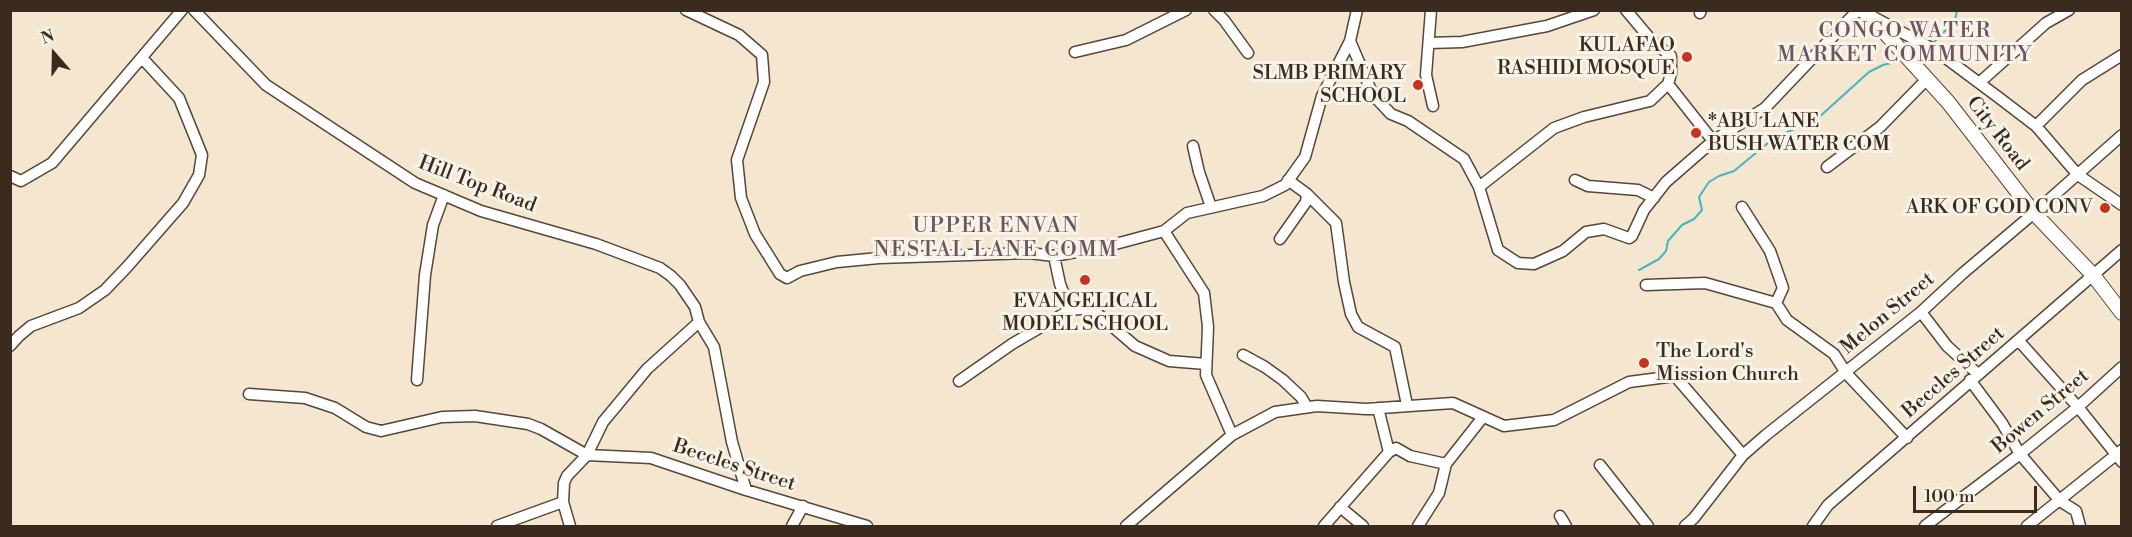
<!DOCTYPE html>
<html>
<head>
<meta charset="utf-8">
<style>
	body { margin:0 }
	#map { position:relative; width:2132px; height:537px; overflow:hidden; background:#f5e6cf; font-family:"Libre Bodoni",serif }
	canvas { display:block }
	.frame { position:absolute; inset:0; border:12px solid #3b2a1e; pointer-events:none }
	.north { position:absolute; left:24px; top:24px; width:60px; height:60px; -webkit-text-stroke:4px #f7f3e8; paint-order:stroke; rotate:340deg; font-size:16px; font-weight:700; line-height:24px; text-align:center; color:#3b2a1e }
	.north::after { content:''; display:block; margin:auto; width:21px; height:27px; background:#3b2a1e; clip-path:polygon(50% 0,100% 100%,50% 72%,0 100%) }
	.scale { position:absolute; left:1913px; top:486px; width:124px; height:27px; box-sizing:border-box; border:3px solid #3b2a1e; border-top:0; padding-left:8px; font-size:18px; line-height:21px; white-space:nowrap; color:#3b2a1e; -webkit-text-stroke:4px #f7f3e8; paint-order:stroke }
</style>
</head>
<body>
<div id="map">
<canvas width="2132" height="537"></canvas>
<div class="frame"></div>
<div class="north">N</div>
<div class="scale">100 m</div>
</div>
<script>
const ctx = document.querySelector('canvas').getContext('2d');
ctx.lineJoin = 'round';
function shape(rows) {
  const path = new Path2D();
  for (const r of rows) {
    path.moveTo(r[0], r[1]);
    for (let i = 2; i < r.length; i += 2) path.lineTo(r[i], r[i + 1]);
  }
  return path;
}
function strokePath(path, color, width, dash) {
  ctx.strokeStyle = color;
  ctx.lineWidth = width;
  ctx.lineCap = dash ? 'butt' : 'round';
  ctx.setLineDash(dash || []);
  ctx.stroke(path);
}
function write(font, color, halo, rows, align = 'center') {
  ctx.font = font + ' "Libre Bodoni",serif';
  ctx.lineWidth = 6;
  ctx.setLineDash([]);
  ctx.textBaseline = 'middle';
  ctx.strokeStyle = halo;
  ctx.fillStyle = color;
  for (const [text, x, y, turn = 0] of rows) {
    ctx.save();
    ctx.translate(x, y);
    ctx.rotate((+turn || 0) * Math.PI / 180);
    ctx.textAlign = isNaN(turn) ? turn : align;
    if (halo) ctx.strokeText(text, 0, 0);
    ctx.fillText(text, 0, 0);
    ctx.restore();
  }
}
const stream = shape([
	[1932,44,1955,21,1957,10],
	[1914,55,1926,52],
	[1639,270,1659,259,1666,251,1668,241,1682,225,1694,219,1702,210,1699,197,1709,182,1719,176,1734,171,1768,143,1783,134,1817,119,1869,72,1883,65,1900,61]
]);
const minor = shape([
	[194,10,266,85,415,183,481,211,596,244,660,268,671,276,680,285,695,307,699,322,714,347,732,442,746,490],
	[686,10,739,35,762,55,764,82,737,160,741,198,755,234,780,274,787,278,800,271,837,262,879,258,1029,253,1054,256,1108,246,1164,231,1187,213,1263,196,1285,185,1305,157,1322,96,1350,41,1357,10],
	[1214,10,1224,20,1248,53],
	[1431,10,1426,75,1433,106],
	[1700,13,1701,10],
	[1875,18,1935,50,1998,97,2036,126,2078,175,2122,205],
	[1350,41,1373,95,1391,114,1408,121,1464,159,1479,187,1498,250,1518,263,1534,264,1563,251,1586,232,1604,229,1629,238,1632,236,1644,210,1666,182,1713,141,1765,108,1858,10],
	[1429,43,1462,42,1547,26,1594,10],
	[1075,52,1126,40,1186,10],
	[1979,83,2046,23,2069,10],
	[1668,84,1713,141],
	[2036,126,2082,80,2122,55],
	[1193,146,1199,172,1211,207],
	[1827,167,1880,127,1927,79],
	[10,176,21,181,52,163,182,10],
	[1575,180,1588,186,1638,190,1654,198],
	[1479,187,1554,128,1584,117,1650,101,1668,84,1671,74,1671,56,1652,41,1626,10],
	[1307,194,1336,223,1344,282,1351,314,1358,327,1395,347,1407,405],
	[1742,207,1770,251,1783,288,1776,303],
	[1164,231,1204,293,1208,327,1206,375,1232,435],
	[1280,239,1306,202,1307,194,1288,180],
	[1054,256,1060,284,1070,310],
	[1646,285,1705,283,1776,303,1787,320,1834,354,1846,373,1907,438],
	[1921,312,1947,346,1978,374],
	[2019,341,2078,407,2122,462],
	[10,346,19,336,31,326,79,308,105,290,127,267,183,203,199,175,202,155,179,98,142,58],
	[1243,355,1265,367,1283,380,1301,397,1307,407],
	[417,380,425,275,433,225,444,195],
	[1970,380,2002,423,2020,454,2060,501,2076,511,2080,526],
	[959,381,1012,344,1070,310,1091,308,1135,346,1169,361,1206,364],
	[249,394,305,398,335,408,366,427,381,431,442,417,475,416,528,424,541,429,587,455,651,458,746,490,867,526],
	[1389,452,1396,448,1410,456,1446,464],
	[1600,465,1648,526],
	[1340,507,1363,526],
	[1560,516,1566,526],
	[497,526,563,502],
	[570,526,563,502,564,483,567,476,587,455,603,422,647,369,699,322],
	[792,526,803,506],
	[1126,526,1232,435,1275,412,1317,406,1366,409,1453,403,1504,426,1554,420,1629,382,1675,376,1743,455],
	[1324,526,1389,452,1378,408],
	[1418,526,1439,493,1446,464,1483,417],
	[1685,526,1694,518,1743,455,1766,435,1921,312,1962,274,2034,213,2122,135],
	[1813,526,1828,505,2122,250],
	[1925,526,2020,454,2078,407,2122,367],
	[2027,526,2122,450]
]);
const major = shape([
	[1861,10,1867,13,1948,102,2034,213,2093,275,2122,313]
]);
const markers = [
	[1687,57,6,"#c8321e"],
	[1418,85,6,"#c8321e"],
	[1696,133,6,"#c8321e"],
	[2105,208,6,"#c8321e"],
	[1085,280,6,"#c8321e"],
	[1644,363,6,"#c8321e"]
];
const poiNames = [
	["KULAFAO",1675,46],
	["RASHIDI MOSQUE",1675,69],
	["SLMB PRIMARY",1406,74],
	["SCHOOL",1406,97],
	["*ABU LANE",1708,122,"left"],
	["BUSH WATER COM",1708,145,"left"],
	["ARK OF GOD CONV",2093,208],
	["EVANGELICAL",1085,302,"center"],
	["MODEL SCHOOL",1085,325,"center"],
	["The Lord's",1656,352,"left"],
	["Mission Church",1656,375,"left"]
];
const streetNames = [
	["City Road",1997,134,52],
	["Hill Top Road",477,185,21],
	["Melon Street",1888,314,-40],
	["Beccles Street",1954,373,-41],
	["Bowen Street",2041,412,-40],
	["Beccles Street",734,466,18]
];
const neighbourhoodNames = [
	["CONGO WATER",1905,32],
	["MARKET COMMUNITY",1905,56],
	["UPPER ENVAN",996,227],
	["NESTAL LANE COMM",996,251]
];
strokePath(stream, '#46b4c1', 2);
strokePath(minor, '#574639', 13);
strokePath(major, '#574639', 16);
strokePath(minor, '#fff', 10);
strokePath(major, '#fff', 14);
for (const [x, y, r, color] of markers) {
  const dot = new Path2D();
  dot.arc(x, y, r, 0, 2 * Math.PI);
  ctx.fillStyle = color;
  ctx.fill(dot);
  strokePath(dot, '#f7f3e8', 2);
}
write('20px', '#3b2a1e', '#f7f3e8', poiNames, 'right');
write('20px', '#3b2a1e', '#f7f3e8', streetNames);
ctx.letterSpacing = '1.5px';
write('21px', '#6f545f', '#f7f3e8', neighbourhoodNames);
ctx.letterSpacing = '0px';
</script>
</body>
</html>
